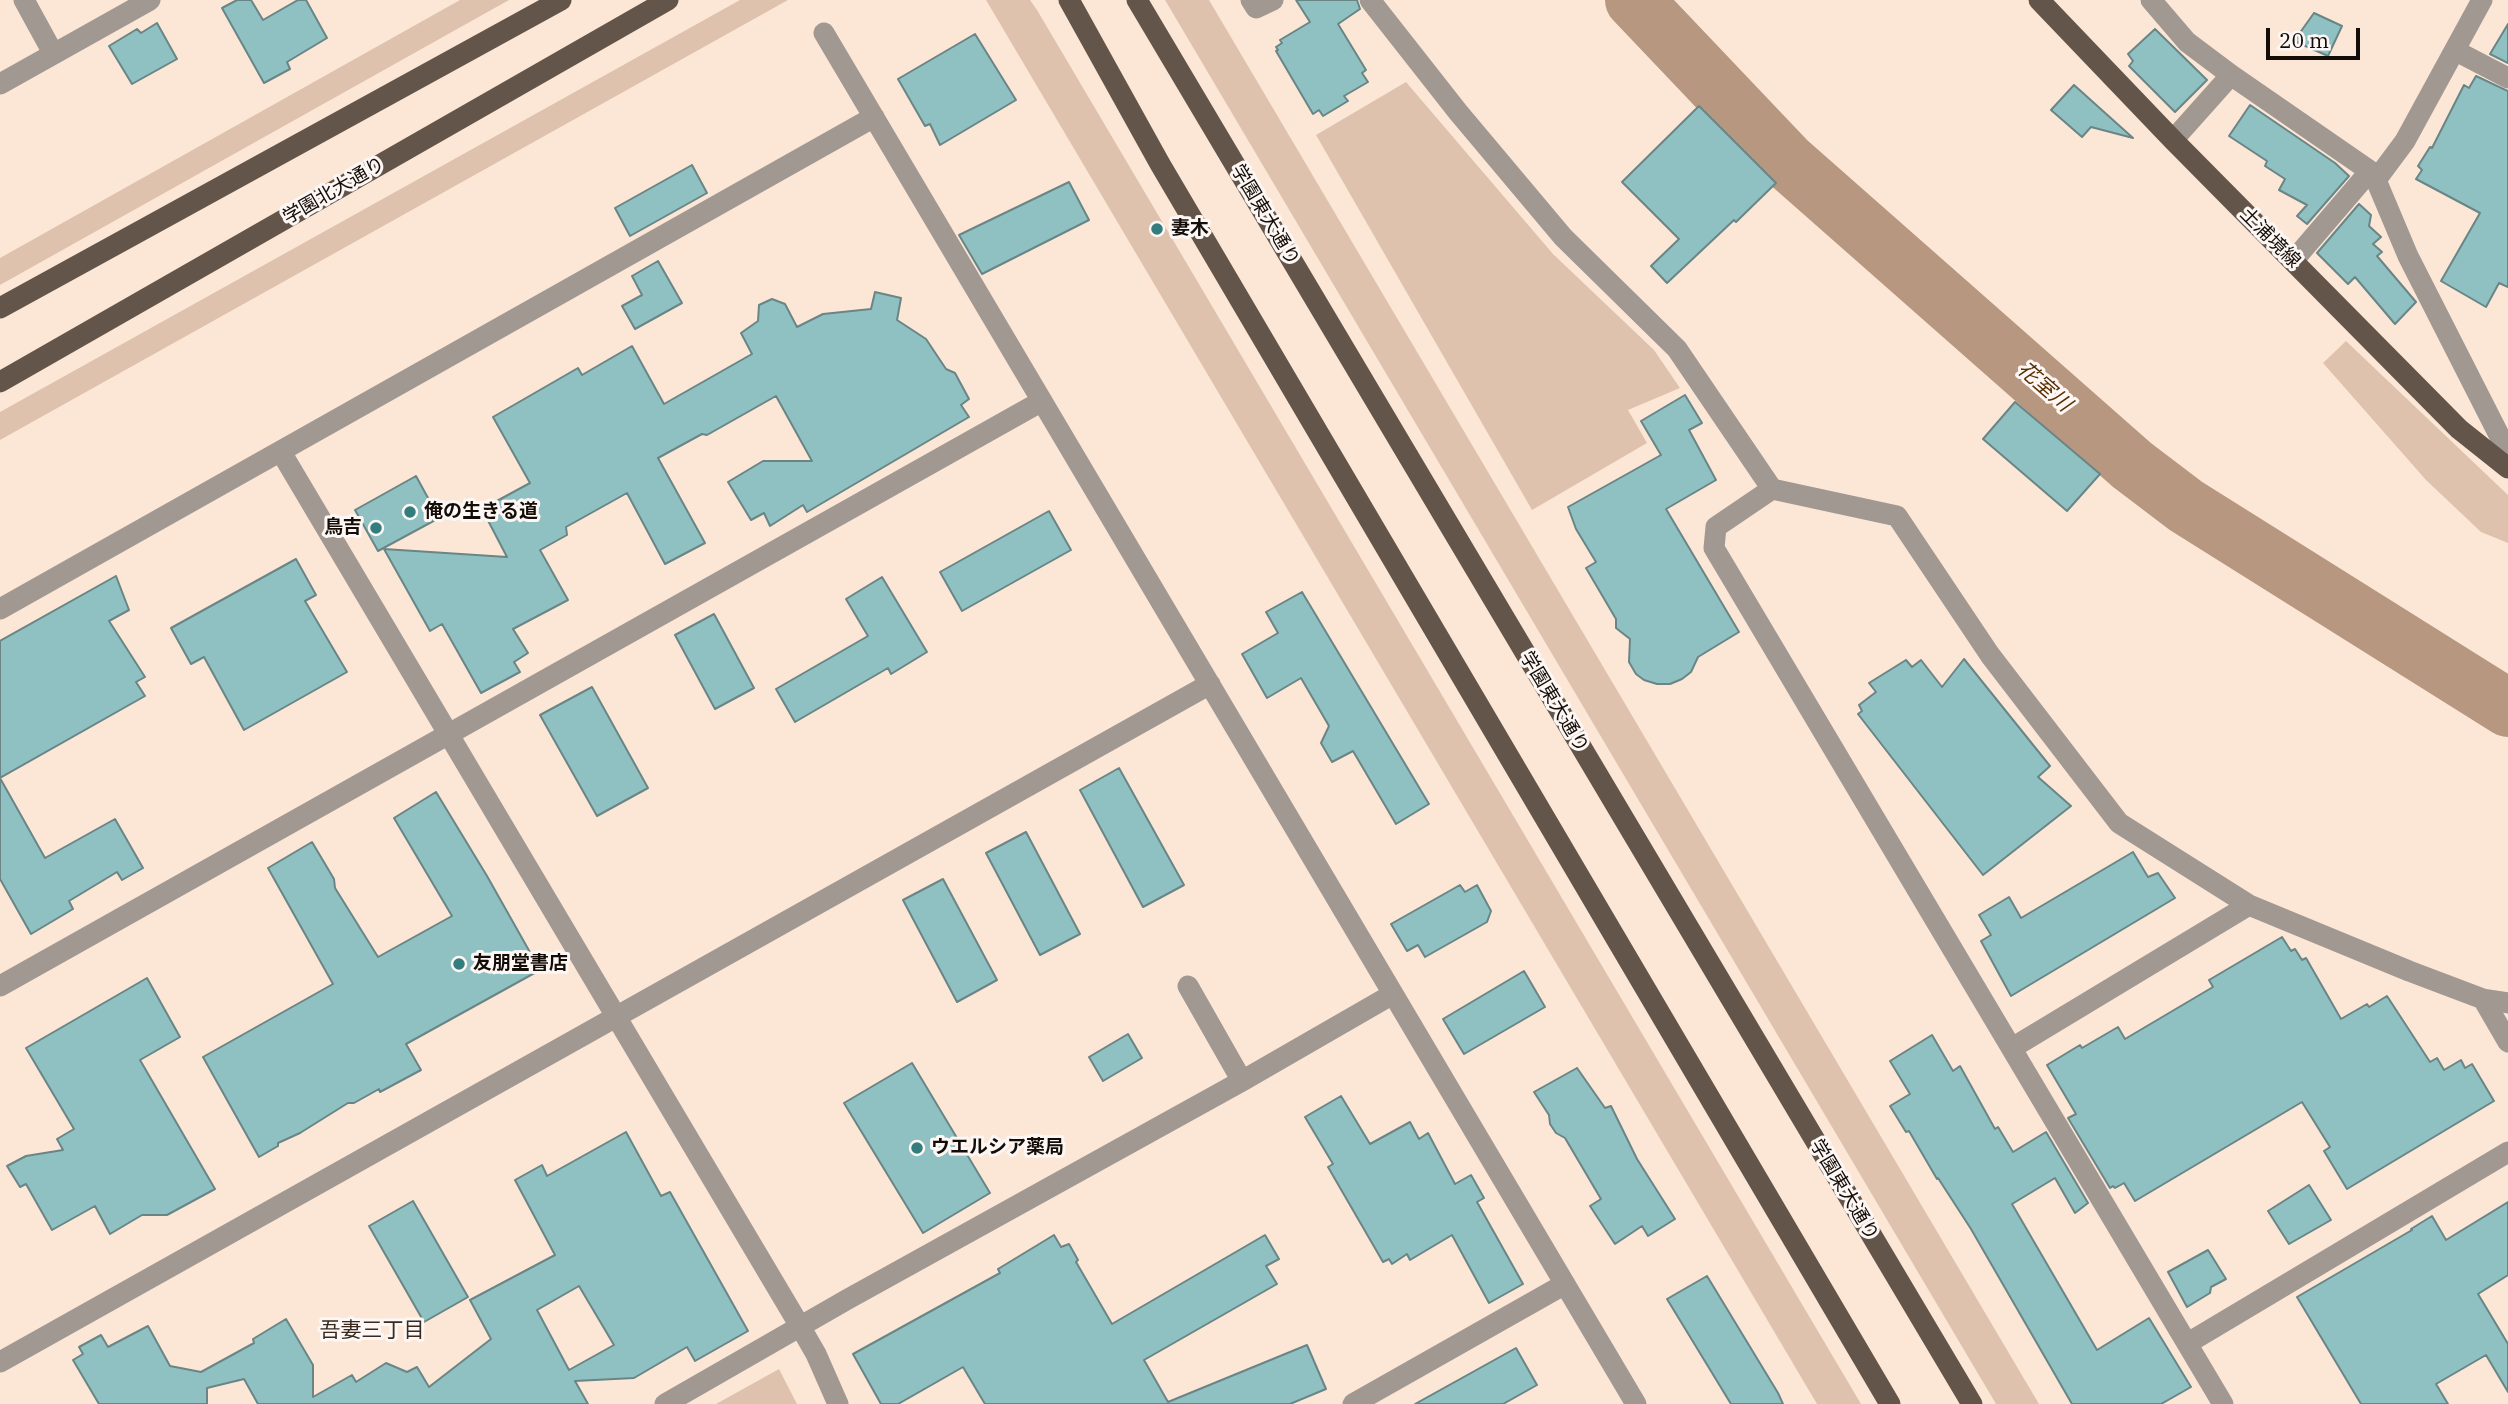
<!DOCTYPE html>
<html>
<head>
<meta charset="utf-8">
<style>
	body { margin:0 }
	#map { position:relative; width:2508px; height:1404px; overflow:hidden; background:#fce7d7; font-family:"IBM Plex Serif",serif }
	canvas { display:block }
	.scale { position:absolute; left:2266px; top:28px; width:94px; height:32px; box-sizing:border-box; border:4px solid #130c07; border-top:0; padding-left:9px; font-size:21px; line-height:24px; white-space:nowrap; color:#130c07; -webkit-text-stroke:5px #fcf7f4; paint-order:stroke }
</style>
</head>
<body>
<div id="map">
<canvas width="2508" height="1404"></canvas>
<div class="scale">20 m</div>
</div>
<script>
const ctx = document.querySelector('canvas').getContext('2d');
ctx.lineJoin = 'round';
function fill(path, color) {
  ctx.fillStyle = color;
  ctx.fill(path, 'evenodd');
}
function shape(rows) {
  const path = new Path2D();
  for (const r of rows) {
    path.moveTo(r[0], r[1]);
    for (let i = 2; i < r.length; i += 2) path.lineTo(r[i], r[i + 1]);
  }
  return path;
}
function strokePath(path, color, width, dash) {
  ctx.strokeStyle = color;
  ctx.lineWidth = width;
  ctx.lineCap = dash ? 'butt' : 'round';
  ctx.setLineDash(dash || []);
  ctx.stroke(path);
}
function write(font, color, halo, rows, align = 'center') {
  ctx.font = font + ' "IBM Plex Serif","Noto Sans JP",serif';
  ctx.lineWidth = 6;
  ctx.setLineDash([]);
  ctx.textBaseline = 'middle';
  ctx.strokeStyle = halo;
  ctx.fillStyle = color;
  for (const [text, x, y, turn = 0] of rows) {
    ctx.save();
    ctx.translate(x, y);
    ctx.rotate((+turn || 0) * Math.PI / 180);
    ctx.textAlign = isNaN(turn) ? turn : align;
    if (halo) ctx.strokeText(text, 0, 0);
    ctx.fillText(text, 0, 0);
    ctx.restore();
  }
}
const green = shape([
	[460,0,509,0,0,285,0,258],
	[740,0,788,0,0,440,0,412],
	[986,0,1030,0,1037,10,1861,1404,1817,1404],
	[1165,0,1209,0,2039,1404,1996,1404],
	[1406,82,1553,254,1654,350,1680,388,1628,410,1647,443,1532,510,1316,135],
	[2346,341,2508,495,2508,543,2481,532,2426,480,2323,363],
	[779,1369,797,1404,716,1404]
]);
const river = shape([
	[1634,0,1787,161,2132,465,2186,506,2508,708]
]);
const building = shape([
	[237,0,251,0,263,20,298,0,306,0,327,38,287,62,290,69,264,83,222,8,237,0],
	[1296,0,1357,0,1360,9,1338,24,1366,70,1362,73,1368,82,1344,96,1348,101,1323,116,1319,110,1313,114,1276,51,1278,50,1276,47,1282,43,1280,40,1310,22,1296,0],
	[2314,13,2342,26,2328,56,2294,41,2314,13],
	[157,23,177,59,132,84,109,46,137,29,141,33,157,23],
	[2508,24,2508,63,2490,54,2508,24],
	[2155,29,2207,80,2175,112,2129,66,2133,61,2128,54,2155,29],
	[975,34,1016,100,940,145,930,124,925,126,898,79,975,34],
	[2476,76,2508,91,2508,287,2499,283,2486,307,2441,281,2480,213,2416,179,2422,170,2418,166,2430,147,2432,148,2464,85,2469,88,2476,76],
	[2074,85,2133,138,2091,127,2082,137,2051,110,2074,85],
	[2250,105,2335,163,2349,176,2307,224,2297,216,2307,205,2279,190,2285,179,2265,166,2267,161,2229,136,2250,105],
	[1699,106,1776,183,1736,222,1734,220,1667,283,1651,266,1679,239,1622,182,1699,106],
	[692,165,707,193,630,236,615,208,692,165],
	[1069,182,1089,220,982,274,959,235,1069,182],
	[2359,204,2371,215,2369,226,2381,237,2373,244,2382,252,2377,256,2416,302,2395,324,2355,277,2348,284,2317,253,2359,204],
	[658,261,682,303,635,329,622,306,642,295,632,276,658,261],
	[875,292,901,298,897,320,926,339,946,369,955,373,969,399,961,405,969,417,807,512,803,505,770,526,764,513,751,520,728,482,763,461,812,461,776,396,707,435,702,434,658,458,705,543,665,564,627,493,566,527,567,535,540,550,568,600,513,629,528,653,514,662,520,672,481,693,442,624,430,631,384,549,507,557,482,509,530,483,493,417,578,368,582,375,632,346,664,404,752,354,741,333,758,321,759,305,772,299,785,304,797,327,823,314,871,309,875,292],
	[1685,395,1702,423,1689,430,1716,480,1666,509,1739,632,1698,657,1691,672,1682,679,1670,684,1657,684,1644,680,1636,674,1629,662,1630,639,1616,628,1616,619,1586,568,1596,562,1576,529,1568,507,1661,455,1641,421,1685,395],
	[2015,402,2100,474,2067,511,1983,439,2015,402],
	[416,476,439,518,378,551,355,510,416,476],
	[1049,511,1071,550,962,611,940,572,1049,511],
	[296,559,316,595,305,601,347,672,244,730,204,657,191,664,171,628,296,559],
	[116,576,129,610,109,621,145,677,136,682,145,696,0,778,45,858,115,819,143,868,122,880,117,872,69,901,73,909,31,934,0,879,0,641,116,576],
	[882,577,927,652,891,674,888,668,795,722,776,689,868,636,846,599,882,577],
	[1302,592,1429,804,1396,824,1353,751,1332,762,1321,743,1329,726,1301,678,1267,698,1242,654,1278,633,1266,612,1302,592],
	[714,614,754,688,715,709,675,635,714,614],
	[1964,659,2050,766,2038,777,2071,806,1983,875,1858,714,1862,711,1859,705,1876,692,1869,683,1906,660,1912,667,1921,660,1942,687,1964,659],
	[592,687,648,788,597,816,540,715,592,687],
	[1119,768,1184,885,1143,907,1080,790,1119,768],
	[436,792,487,876,540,970,406,1044,421,1070,380,1092,379,1089,354,1103,348,1103,300,1133,278,1143,278,1146,259,1157,203,1057,333,984,268,868,312,842,334,879,335,888,378,957,452,916,394,818,436,792],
	[1026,832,1080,934,1040,955,986,853,1026,832],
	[2133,852,2148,877,2158,873,2175,898,2011,996,1981,941,1991,935,1979,915,2009,897,2021,918,2133,852],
	[943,879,997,980,957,1002,903,900,943,879],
	[1460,885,1465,892,1477,885,1491,911,1487,922,1425,957,1418,945,1407,951,1391,924,1460,885],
	[2282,937,2291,951,2295,949,2302,960,2306,958,2341,1019,2367,1004,2369,1007,2387,996,2430,1062,2437,1058,2444,1070,2461,1060,2465,1068,2472,1064,2494,1101,2347,1189,2324,1151,2330,1147,2302,1102,2135,1201,2124,1183,2115,1188,2113,1186,2110,1188,2068,1118,2076,1114,2047,1065,2080,1045,2082,1048,2118,1027,2125,1039,2213,987,2209,980,2282,937],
	[1524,971,1545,1007,1464,1054,1443,1019,1524,971],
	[147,978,180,1037,140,1060,215,1189,167,1215,142,1215,110,1234,95,1206,52,1230,26,1184,20,1187,7,1166,26,1156,63,1150,57,1139,74,1129,26,1048,147,978],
	[1128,1034,1142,1058,1103,1081,1089,1057,1128,1034],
	[1932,1035,1953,1071,1960,1066,1995,1129,1998,1127,2013,1152,2046,1132,2088,1203,2075,1213,2055,1178,2012,1204,2097,1350,2149,1318,2191,1387,2161,1404,2072,1404,1971,1229,1938,1178,1937,1179,1909,1131,1906,1132,1890,1106,1910,1094,1890,1061,1932,1035],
	[912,1063,990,1193,923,1233,844,1103,912,1063],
	[1577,1068,1605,1108,1611,1106,1637,1159,1675,1219,1648,1236,1642,1226,1615,1244,1590,1206,1601,1199,1565,1138,1556,1133,1550,1124,1549,1115,1534,1092,1577,1068],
	[1341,1096,1370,1144,1410,1122,1419,1139,1428,1133,1455,1184,1471,1175,1484,1198,1477,1202,1523,1284,1489,1303,1452,1235,1410,1260,1407,1254,1392,1264,1389,1259,1383,1262,1328,1167,1333,1164,1305,1117,1341,1096],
	[626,1132,661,1196,670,1192,748,1331,695,1361,687,1347,634,1378,575,1381,588,1404,258,1404,244,1379,207,1388,207,1404,99,1404,73,1360,83,1354,79,1347,101,1335,108,1347,148,1326,170,1366,201,1372,254,1343,253,1339,286,1319,313,1365,313,1397,352,1375,356,1382,386,1363,407,1372,417,1367,429,1387,491,1339,470,1300,555,1255,515,1180,542,1165,547,1176,626,1132],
	[579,1286,614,1345,569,1370,537,1310,579,1286],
	[2309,1185,2331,1220,2289,1244,2268,1211,2309,1185],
	[413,1201,468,1297,424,1322,369,1226,413,1201],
	[2508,1202,2508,1275,2478,1294,2508,1344,2508,1392,2486,1355,2436,1384,2448,1404,2361,1404,2297,1297,2412,1230,2411,1229,2432,1216,2446,1240,2508,1202],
	[1054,1235,1061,1247,1069,1244,1078,1260,1076,1262,1112,1324,1265,1235,1279,1259,1266,1266,1277,1284,1144,1360,1168,1402,1307,1345,1326,1389,1290,1404,985,1404,963,1367,898,1404,881,1404,853,1354,1000,1273,998,1269,1054,1235],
	[2208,1250,2226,1279,2211,1287,2210,1293,2187,1307,2168,1272,2208,1250],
	[1707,1276,1778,1393,1783,1404,1731,1404,1667,1299,1707,1276],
	[1516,1348,1537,1385,1503,1404,1415,1404,1516,1348]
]);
const minor = shape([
	[24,0,53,53],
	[1251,0,1256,8,1273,0],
	[1370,0,1458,112,1563,237,1677,349,1772,489,1897,516,1990,655,2119,823,2249,905,2409,971,2483,999,2508,1003],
	[2151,0,2187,42,2231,75,2370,171,2376,180,2408,256,2499,435,2508,458],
	[824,33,1636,1404],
	[2456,51,2508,78],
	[0,84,150,0],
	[2173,140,2231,75],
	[2376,180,2405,141,2482,0],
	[2293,261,2370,171],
	[281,452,801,1328,816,1354,838,1404],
	[1772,489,1716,527,1714,548,2223,1404],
	[0,609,874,117],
	[0,986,1042,401],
	[1188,986,1242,1081],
	[2483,999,2508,1042],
	[2012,1048,2249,905],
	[2188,1343,2508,1152],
	[0,1362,1210,684],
	[665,1404,848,1299,1242,1081,1393,994],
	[1353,1404,1565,1284]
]);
const major = shape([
	[1069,0,1160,164,1890,1404],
	[1137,0,1972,1404],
	[2039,0,2173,140,2459,429,2508,468],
	[0,308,561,0],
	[0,382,668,0]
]);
const markers = [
	[1157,229,7,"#347d7f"],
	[410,512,7,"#347d7f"],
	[376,528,7,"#347d7f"],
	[459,964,7,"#347d7f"],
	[917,1148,7,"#347d7f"]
];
const streetNames = [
	["学園北大通り",334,191,-30],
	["学園東大通り",1265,215,59],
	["土浦境線",2270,238,45],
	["学園東大通り",1554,702,59],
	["学園東大通り",1844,1190,59]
];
const poiNames = [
	["妻木",1171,229],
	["俺の生きる道",424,512],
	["鳥吉",362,528,"right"],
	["友朋堂書店",473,964],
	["ウエルシア薬局",931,1148]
];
const waterNames = [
	["花室川",2044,387,41]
];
const neighbourhoodNames = [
	["吾妻三丁目",372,1331]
];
fill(green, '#dec2ad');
strokePath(river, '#b7977f', 58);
fill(building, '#90c1c2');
strokePath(building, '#6a8586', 2);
strokePath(minor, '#a19892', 21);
strokePath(major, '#64554a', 21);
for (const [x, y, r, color] of markers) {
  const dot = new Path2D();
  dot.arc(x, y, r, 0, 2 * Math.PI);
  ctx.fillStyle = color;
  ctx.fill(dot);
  strokePath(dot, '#fcf7f4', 2.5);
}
write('19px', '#130c07', '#fcf7f4', streetNames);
write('bold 19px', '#130c07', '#fcf7f4', poiNames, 'left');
write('italic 21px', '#592e02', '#fcf7f4', waterNames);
write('21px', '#392a1d', '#fcf7f4', neighbourhoodNames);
</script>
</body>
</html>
